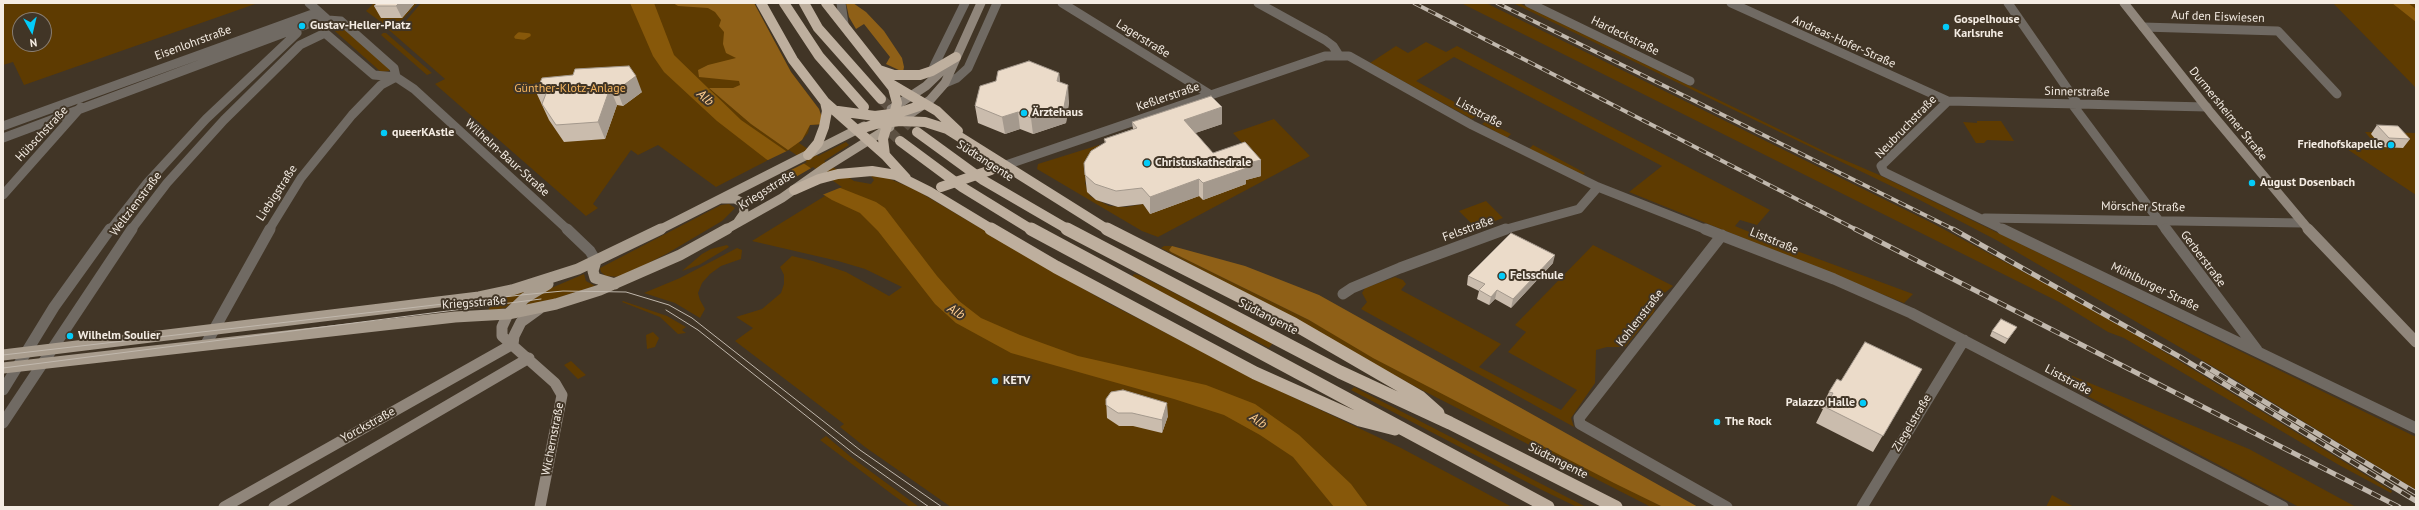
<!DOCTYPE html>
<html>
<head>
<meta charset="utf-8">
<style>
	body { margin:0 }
	#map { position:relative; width:2419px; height:510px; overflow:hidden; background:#413526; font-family:"PT Sans",sans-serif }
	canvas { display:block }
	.frame { position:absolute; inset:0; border:4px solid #f4ece3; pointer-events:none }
	.north { position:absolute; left:12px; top:12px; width:40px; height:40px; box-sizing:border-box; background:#413526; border:1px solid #897e72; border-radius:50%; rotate:172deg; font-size:11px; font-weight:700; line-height:16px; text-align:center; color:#f4ece3 }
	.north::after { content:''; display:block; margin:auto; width:14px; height:18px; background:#03cbf9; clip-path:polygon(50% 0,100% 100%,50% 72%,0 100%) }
</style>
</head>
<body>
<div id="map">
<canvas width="2419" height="510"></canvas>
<div class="frame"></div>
<div class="north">N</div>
</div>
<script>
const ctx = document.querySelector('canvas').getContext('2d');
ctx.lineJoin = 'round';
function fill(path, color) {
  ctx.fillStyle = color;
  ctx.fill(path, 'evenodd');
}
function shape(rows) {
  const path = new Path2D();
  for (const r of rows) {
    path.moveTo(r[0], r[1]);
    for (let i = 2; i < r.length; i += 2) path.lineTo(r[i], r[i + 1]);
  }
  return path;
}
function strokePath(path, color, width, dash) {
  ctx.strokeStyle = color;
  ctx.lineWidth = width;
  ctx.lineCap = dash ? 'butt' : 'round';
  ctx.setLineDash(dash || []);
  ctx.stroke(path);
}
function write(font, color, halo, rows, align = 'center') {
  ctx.font = font + ' "PT Sans",sans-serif';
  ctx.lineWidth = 4;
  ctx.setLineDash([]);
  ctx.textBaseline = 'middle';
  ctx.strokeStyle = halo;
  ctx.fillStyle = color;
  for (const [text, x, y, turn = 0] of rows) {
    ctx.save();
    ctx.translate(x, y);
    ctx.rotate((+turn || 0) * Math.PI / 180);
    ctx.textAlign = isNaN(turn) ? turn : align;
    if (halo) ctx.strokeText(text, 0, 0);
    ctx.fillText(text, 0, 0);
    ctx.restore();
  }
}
const green = shape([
	[3,3,258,3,24,85,13,62,3,65],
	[20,20,44,20,44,44,20,44],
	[374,3,389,3,383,11,418,3,401,21,385,25,366,11],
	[421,3,754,3,791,72,819,109,824,124,810,125,808,133,799,143,818,156,846,142,849,145,824,161,854,181,871,184,874,180,871,176,885,177,914,189,1106,302,1261,382,1401,448,1512,507,951,507,865,447,840,427,844,424,735,341,753,328,736,317,762,309,781,293,784,284,784,275,780,267,792,256,813,261,846,272,889,296,902,287,865,269,838,261,752,241,828,194,780,154,716,187,658,145,638,155,631,150,593,204,598,208,586,216,435,84,445,79,389,30,405,22],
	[1461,3,1486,3,1932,223,2044,283,2148,342,2392,491,2391,493,2339,465,2124,338,2108,332,2059,302],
	[1513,3,1519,3,1828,153,1877,174,2416,437,2416,490,2229,376,1998,241,1916,198],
	[2333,3,2416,3,2416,88,2415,87],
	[336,22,390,69,389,71,381,72,328,25],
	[383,33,386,33,432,73,427,75,381,35],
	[1426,42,1446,52,1457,46,1770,210,1757,225,1740,220,1735,226,1778,244,1913,294,1904,303,1629,192,1662,166,1454,57,1416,81,1478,115,1472,119,1370,63,1396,46,1408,53],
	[1274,119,1310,156,1158,237,1142,231,1037,169,1038,164,1099,145,1103,148,1087,175,1085,183,1090,196,1109,206,1126,207,1143,204,1150,213,1243,180,1253,155,1233,133],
	[1486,121,1511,134,1507,138,1482,124],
	[1977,121,2001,121,2014,141,1987,140,1984,143,1976,143,1963,122,1977,123],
	[2365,132,2416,133,2416,195,2338,143,2376,145],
	[1533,145,1585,173,1583,175,1529,149],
	[1486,201,1503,218,1476,228,1459,211],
	[729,204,735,208,722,221,668,253,621,277,606,276,601,272,600,268,721,205],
	[727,245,729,247,699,265,682,271,702,254,711,249],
	[1593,245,1673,286,1661,296,1656,303,1654,312,1625,347,1607,347,1596,350,1595,383,1571,418,1574,427,1361,309,1367,302,1362,293,1365,288,1395,277,1403,280,1406,284,1401,290,1501,344,1479,367,1561,410,1577,390,1508,352,1526,332,1515,325],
	[1164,246,1172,246,1169,250,1171,252,1309,320,1562,455,1663,507,1651,507,1418,388,1161,248],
	[737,248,742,250,741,259,721,266,710,274,702,283,698,293,700,300,705,309,700,318,675,303,644,293,680,278],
	[584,274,586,281,595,286,548,301,524,306,542,292],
	[1134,274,1139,275,1273,343,1269,348,1132,277],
	[532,288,505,308,488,311,492,300,500,299],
	[623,301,667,316,686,327,682,330,686,333,678,334,660,317,622,302],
	[653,332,659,338,655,347,647,349,646,335],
	[571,361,586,375,578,379,564,365],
	[2063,372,2249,449,2356,507,2299,507,2057,380],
	[1354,387,1387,404,1586,507,1577,507,1542,490,1351,390],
	[826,436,851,457,919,507,910,507,893,495,820,440],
	[2052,495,2074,507,2046,507]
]);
const forest = shape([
	[673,3,754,3,791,72,819,109,824,124,810,125,802,140,788,150,751,124,709,88,733,88,740,85,739,81,699,77,698,70,708,65,736,58,726,53,723,44,724,32,719,26,721,20,715,12,708,8,678,6],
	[846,3,853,3,866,12,884,31,902,58,904,67,903,72,886,64,890,57,864,24,856,29,849,17],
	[1172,246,1245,266,1319,295,1698,507,1663,507,1614,483,1373,358,1309,320,1171,252,1169,250]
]);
const water = shape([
	[630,3,654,3,674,55,741,120,838,187,876,202,885,208,937,276,959,301,981,318,1020,335,1078,356,1206,385,1255,404,1299,435,1351,484,1368,507,1334,507,1293,457,1260,435,1224,415,1174,399,1011,353,956,323,935,304,878,231,860,213,832,200,766,159,717,121,664,72,653,56],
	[2392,3,2408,3,2416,9,2416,22]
]);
const pier = shape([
	[789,150,807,162,785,173,766,161],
	[813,167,839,185,842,187,822,195,794,178]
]);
const stream = shape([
	[516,37,519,34,529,35],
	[516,37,524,38,529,35]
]);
const highwayTunnel = shape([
	[881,99,917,132],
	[879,121,900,141]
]);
const streetFar1 = shape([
	[309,3,328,20,341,21,394,68,396,77],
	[841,3,844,24],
	[1062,3,1211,95],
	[1258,3,1325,40,1333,46,1338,54],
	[1529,3,1690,81],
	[1731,3,1948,101,2207,107],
	[2008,3,2078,104],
	[328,20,323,28,325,33,374,75,396,77,414,89,568,230],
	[2143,27,2278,31,2337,94],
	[934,75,932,71,935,64,965,3],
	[945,83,957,78,968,68,997,3],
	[1948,101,1881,166,1884,172,2004,230],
	[2072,104,2166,230],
	[3,126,318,12],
	[3,138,324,18],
	[1006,165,1325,56,1349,56,1472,125,1598,187,1707,230],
	[3,195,81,107],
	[1985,218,2303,223],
	[110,230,147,183,206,119,297,33,294,29],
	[131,230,167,183,224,120,300,45,325,33],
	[269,230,301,178,352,115,381,85,396,77],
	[1503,230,1579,209,1598,187]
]);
const street = shape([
	[567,229,590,251,596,261],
	[1705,229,1834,279,1911,313,2283,507],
	[2002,229,2416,428],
	[2166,229,2257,350],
	[1722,235,1579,418,1580,424,1727,507],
	[1343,294,1352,288,1400,268,1506,229],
	[206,344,270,229],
	[3,390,54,307,110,229],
	[3,423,132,229],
	[1862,507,1964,340]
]);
const secondaryFar1 = shape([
	[2124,3,2211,113,2309,230],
	[891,109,926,86,951,62],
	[900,121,930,100,945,83,981,3]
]);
const secondary = shape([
	[2308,229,2416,342],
	[508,314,502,327,502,336,555,383,562,395,540,507],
	[513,344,514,336,521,322,539,309],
	[224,507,513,344],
	[274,507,529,358]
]);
const primaryFar1 = shape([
	[723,199,735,199,743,203,744,213,737,223],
	[659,230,864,126],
	[725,230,782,198,826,167,890,127]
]);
const primary = shape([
	[596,261,593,271,595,278,615,284],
	[508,314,525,298,548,284],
	[3,355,479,297,512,290,578,269,661,229],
	[3,368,455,317,508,314,556,304,600,290,680,255,727,229]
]);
const highwayFar1 = shape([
	[761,3,793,60,825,102,885,155,906,178],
	[784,3,819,56,864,107],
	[804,3,818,28,881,99],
	[826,3,893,88,897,103,894,114],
	[879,70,894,75,920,75,932,71,956,57],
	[891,84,937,111,958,131],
	[838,111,875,116,898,113,925,104],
	[857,130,876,124,900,121,925,122,947,129,1108,230],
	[917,132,983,180,1069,230],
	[900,141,962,187,1032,230],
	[808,155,818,143,824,127,827,111,825,102],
	[885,155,883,139,888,122],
	[794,190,819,179,838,174,872,171,896,175,930,192,993,230]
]);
const highway = shape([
	[991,229,1056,267,1255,373,1360,420,1395,429],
	[1031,229,1548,507],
	[1067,229,1340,372,1450,423,1616,507],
	[1107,229,1294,324,1420,397,1438,413]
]);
const tram = shape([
	[666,310,698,330,853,453,929,507],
	[3,355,521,295,563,291,626,292,669,305,692,318,860,450,942,507],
	[3,368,541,299]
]);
const railFar1 = shape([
	[1414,3,1857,230],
	[1497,3,1955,230]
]);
const rail = shape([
	[1855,229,2399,507],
	[1953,229,2180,357,2416,501],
	[2202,364,2416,493]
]);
const highwayBridge = shape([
	[941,187,991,170]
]);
const wall = shape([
	[415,3,402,18,381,18,374,6],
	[1059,73,1060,82,1069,102,1066,123,1033,134,1020,129,1005,134,978,123,975,106],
	[573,75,642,92,623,106,617,105,605,139,564,142,549,120,536,92],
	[1222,107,1222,124,1195,133,1213,153,1261,160,1261,176,1246,180,1246,184,1203,200,1199,196,1150,214,1143,204,1118,207,1096,200,1087,192,1085,175,1105,143,1104,139,1133,129,1132,122],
	[2377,125,2410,139,2403,148,2382,147,2371,134],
	[1553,263,1511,308,1495,299,1489,305,1477,299,1479,291,1467,285,1468,276],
	[2017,327,2005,344,1990,336,1992,331],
	[1922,369,1873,452,1816,423,1823,409,1821,408,1829,392,1841,381],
	[1106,399,1168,416,1162,433,1133,426,1119,426,1107,418]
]);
const shadedWall = shape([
	[399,3,415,3,402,18,396,6],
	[1059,73,1061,89,1057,81],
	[636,76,642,92,623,106,617,90],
	[1068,85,1069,102,1066,123,1033,134,1031,118],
	[610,88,617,105,605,139,598,122],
	[1222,107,1222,124,1184,137,1184,120],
	[1018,112,1020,129,1005,134,1002,117],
	[1261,160,1261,176,1246,180,1246,184,1203,200,1203,183,1244,164],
	[1199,179,1199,196,1150,214,1150,197],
	[1555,255,1553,263,1511,308,1513,299],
	[1497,290,1495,299,1489,305,1491,297],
	[1167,403,1168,416,1162,433,1162,420]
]);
const building = shape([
	[377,3,399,3,396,6,374,6,377,3],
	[1029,61,1059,73,1057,81,1068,85,1064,107,1031,118,1018,112,1002,117,975,106,980,86,996,81,998,71,1029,61],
	[629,66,636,76,617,90,610,88,598,122,556,125,542,104,547,91,536,92,542,78,573,75,575,69,629,66],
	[1211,96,1222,107,1184,120,1213,153,1245,142,1261,160,1244,164,1247,168,1203,183,1199,179,1150,197,1142,188,1116,191,1095,184,1085,175,1084,163,1091,151,1106,142,1104,139,1137,128,1132,122,1211,96],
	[2377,125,2398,126,2410,139,2389,138,2377,125],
	[1511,233,1555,255,1513,299,1497,290,1491,297,1479,290,1485,284,1468,276,1511,233],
	[2001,319,2017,327,2008,339,1992,331,2001,319],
	[1865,342,1922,369,1883,436,1825,407,1833,393,1829,392,1837,379,1841,381,1865,342],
	[1123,390,1167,403,1162,420,1132,413,1118,413,1106,405,1106,399,1111,392,1123,390]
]);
const markers = [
	[302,26,4,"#03cbf9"],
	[1946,27,4,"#03cbf9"],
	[1024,113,4,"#03cbf9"],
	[384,133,4,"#03cbf9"],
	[2391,145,4,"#03cbf9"],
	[1147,163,4,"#03cbf9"],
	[2252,183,4,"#03cbf9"],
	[1502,276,4,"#03cbf9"],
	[70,336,4,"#03cbf9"],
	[995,381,4,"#03cbf9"],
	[1863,403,4,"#03cbf9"],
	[1717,422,4,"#03cbf9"]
];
const streetNames = [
	["Auf den Eiswiesen",2218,17,2],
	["Hardeckstraße",1625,36,26],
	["Lagerstraße",1143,39,32],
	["Andreas-Hofer-Straße",1844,42,24],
	["Eisenlohrstraße",193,43,-20],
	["Sinnerstraße",2077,92,1],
	["Keßlerstraße",1168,97,-19],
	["Liststraße",1479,113,28],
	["Durmersheimer Straße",2228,114,51],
	["Neubruchstraße",1906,127,-46],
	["Hübschstraße",42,134,-47],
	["Wilhelm-Baur-Straße",507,158,42],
	["Südtangente",985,161,33],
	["Kriegsstraße",767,190,-32],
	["Liebigstraße",277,193,-57],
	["Weltzienstraße",136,204,-53],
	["Mörscher Straße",2143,207,1],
	["Felsstraße",1468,229,-20],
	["Liststraße",1774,241,22],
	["Gerberstraße",2203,259,53],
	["Mühlburger Straße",2155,287,26],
	["Kriegsstraße",474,303,-4],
	["Südtangente",1268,317,27],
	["Kohlenstraße",1640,318,-52],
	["Liststraße",2068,380,28],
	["Ziegelstraße",1912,423,-59],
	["Yorckstraße",368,425,-29],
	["Wichernstraße",553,439,-79],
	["Südtangente",1558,461,27]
];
const poiNames = [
	["Gospelhouse",1954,20],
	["Karlsruhe",1954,34],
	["Gustav-Heller-Platz",310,26],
	["Ärztehaus",1032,113],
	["queerKAstle",392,133],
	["Friedhofskapelle",2383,145,"right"],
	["Christuskathedrale",1155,163],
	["August Dosenbach",2260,183],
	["Felsschule",1510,276],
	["Wilhelm Soulier",78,336],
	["KETV",1003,381],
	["Palazzo Halle",1855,403,"right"],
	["The Rock",1725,422]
];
const parkNames = [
	["Günther-Klotz-Anlage",570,89]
];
const waterNames = [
	["Alb",705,98,42],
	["Alb",956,312,32],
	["Alb",1258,421,35]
];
fill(green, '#5e3b01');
fill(forest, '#8f6017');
fill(water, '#87580a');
fill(pier, '#413526');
strokePath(stream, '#87580a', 3.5);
strokePath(highwayTunnel, '#5c5042', 10, [10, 5.5]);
strokePath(streetFar1, '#706a63', 9);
strokePath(street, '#706a63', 11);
strokePath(secondaryFar1, '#90867b', 9);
strokePath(secondary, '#90867b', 11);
strokePath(primaryFar1, '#a89c8d', 9);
strokePath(primary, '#a89c8d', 11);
strokePath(highwayFar1, '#beaf9e', 10);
strokePath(highway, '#beaf9e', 13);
strokePath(tram, '#c1b8ad', 1);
strokePath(railFar1, '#c1b8ad', 4);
strokePath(rail, '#c1b8ad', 5);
strokePath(railFar1, '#413526', 2.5, [8]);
strokePath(rail, '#413526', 3.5, [10]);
strokePath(highwayBridge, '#beaf9e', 10);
fill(wall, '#cabcad');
fill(shadedWall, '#a4998d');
fill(building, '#ebdbc9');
strokePath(building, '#a4998d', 1);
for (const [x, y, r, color] of markers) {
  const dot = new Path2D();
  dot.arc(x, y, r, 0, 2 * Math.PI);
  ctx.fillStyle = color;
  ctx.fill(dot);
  strokePath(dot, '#413526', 1.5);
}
write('12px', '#f4ece3', '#413526', streetNames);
write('bold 12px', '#f4ece3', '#413526', poiNames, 'left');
write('12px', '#f5b55f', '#413526', parkNames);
write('italic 13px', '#fecd90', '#413526', waterNames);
</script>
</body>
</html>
